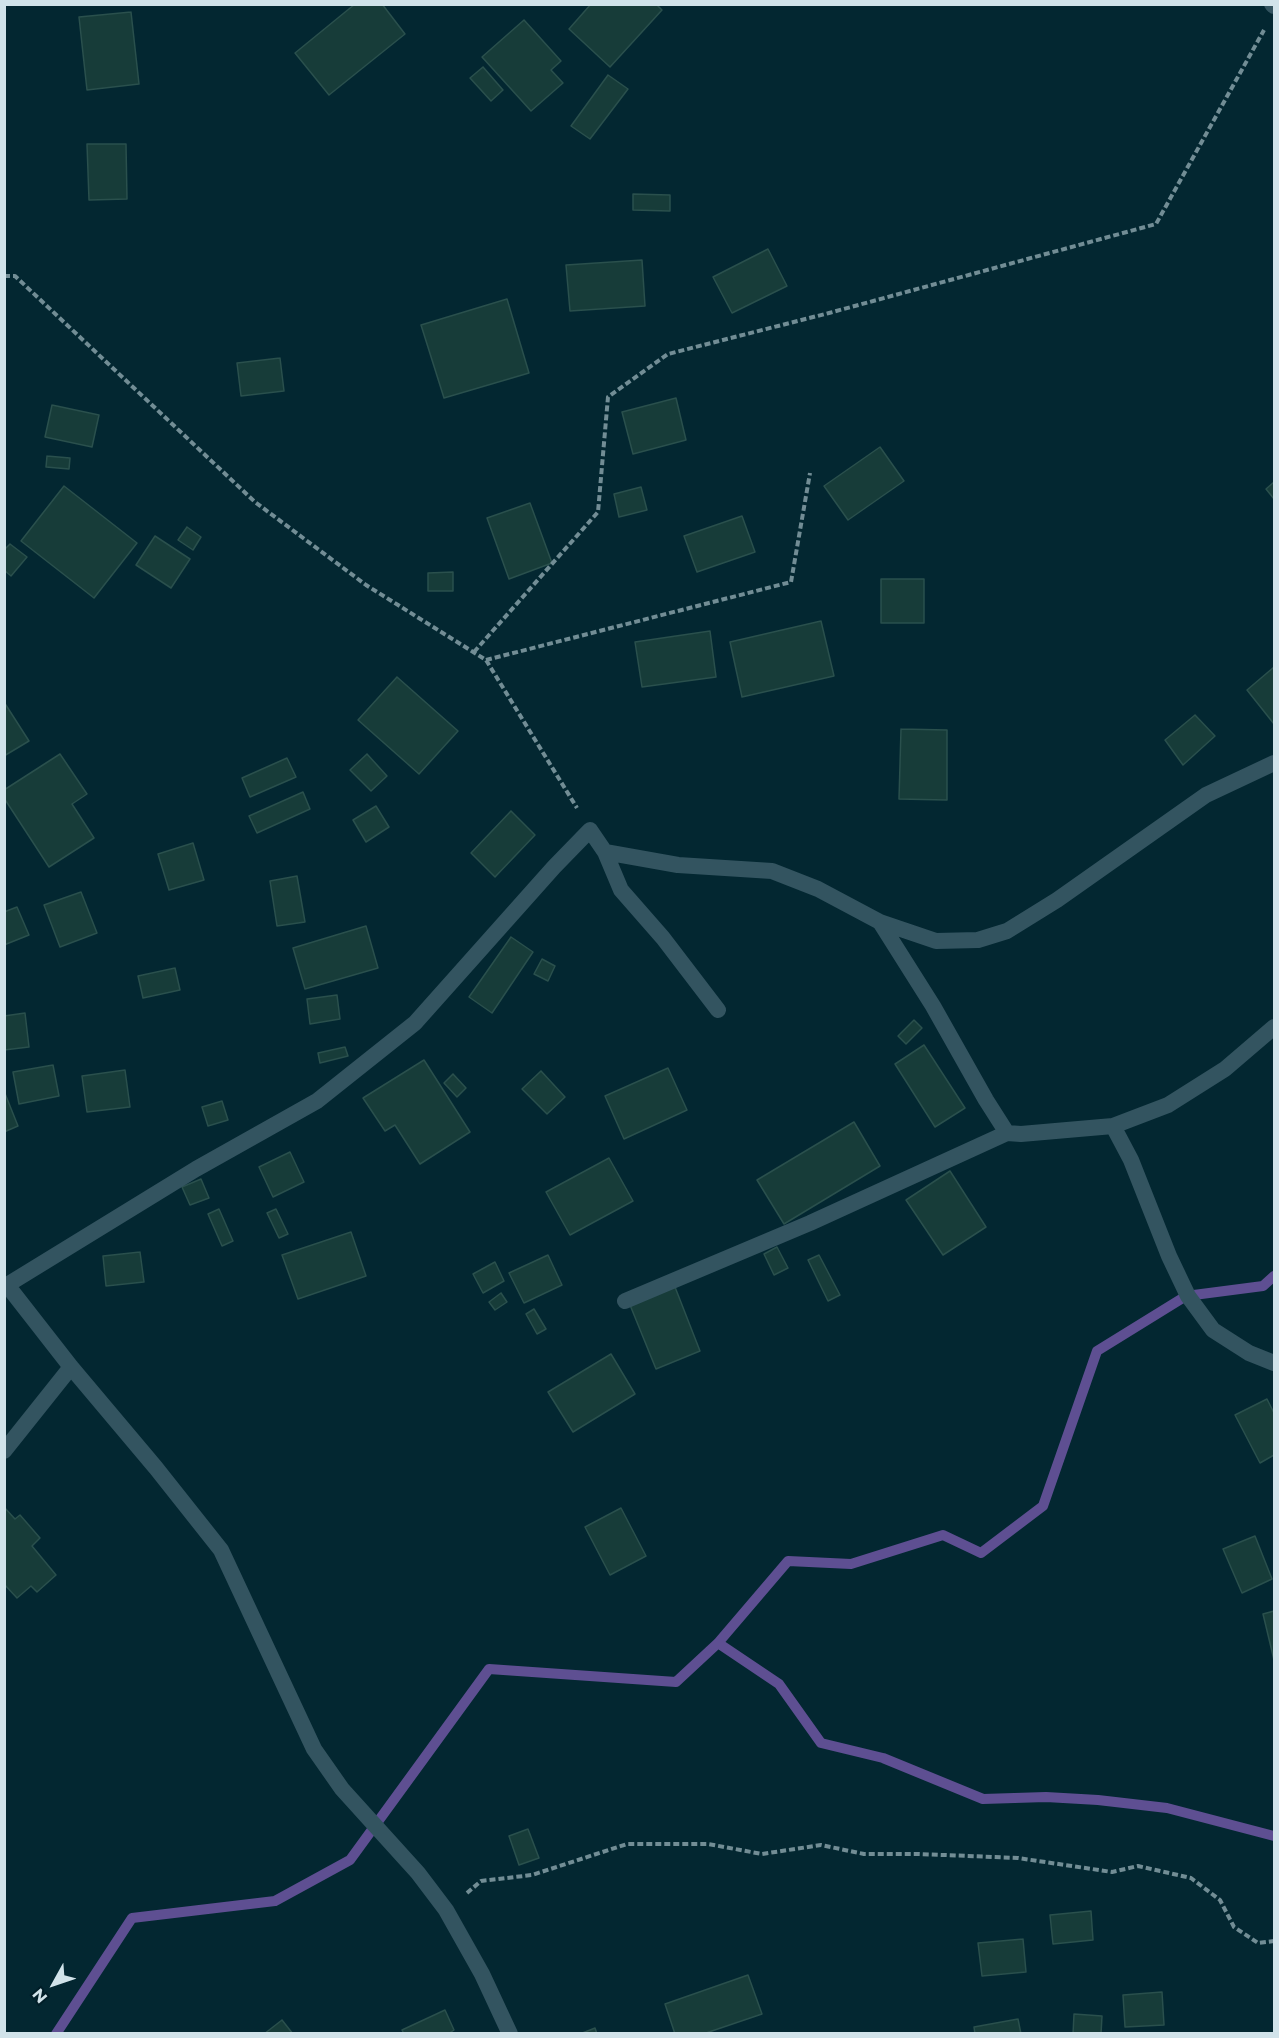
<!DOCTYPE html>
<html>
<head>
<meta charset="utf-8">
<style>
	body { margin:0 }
	#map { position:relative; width:1279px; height:2038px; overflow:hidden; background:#032731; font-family:Montserrat,sans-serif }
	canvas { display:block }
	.frame { position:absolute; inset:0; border:6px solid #d1e3ea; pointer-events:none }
	.north { position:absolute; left:24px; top:1954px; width:60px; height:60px; -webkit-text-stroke:4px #001d27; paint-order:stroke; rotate:230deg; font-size:16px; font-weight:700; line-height:24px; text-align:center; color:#d1e3ea }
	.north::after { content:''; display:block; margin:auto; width:21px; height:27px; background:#d1e3ea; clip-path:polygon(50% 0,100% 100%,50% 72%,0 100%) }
</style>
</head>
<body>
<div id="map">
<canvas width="1279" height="2038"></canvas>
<div class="frame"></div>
<div class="north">N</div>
</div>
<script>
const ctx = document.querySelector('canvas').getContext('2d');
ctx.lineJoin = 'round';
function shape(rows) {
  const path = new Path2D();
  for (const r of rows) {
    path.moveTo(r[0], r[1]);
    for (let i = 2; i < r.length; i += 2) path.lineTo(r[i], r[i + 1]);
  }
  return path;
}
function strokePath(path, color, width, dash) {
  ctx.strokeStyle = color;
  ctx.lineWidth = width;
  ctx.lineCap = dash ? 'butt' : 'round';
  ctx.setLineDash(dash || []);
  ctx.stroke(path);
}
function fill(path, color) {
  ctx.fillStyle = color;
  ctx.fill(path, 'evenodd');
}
const stream = shape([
	[718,1643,779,1684,821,1743,883,1758,983,1799,1046,1797,1098,1800,1167,1808,1274,1836],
	[56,2034,132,1918,275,1901,350,1860,489,1669,676,1682,718,1643,788,1561,851,1564,943,1535,981,1553,1043,1506,1097,1351,1186,1296,1263,1286,1274,1276]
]);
const building = shape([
	[355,4,382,4,405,34,329,95,295,53,355,4],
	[591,4,656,4,662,10,610,67,569,29,591,4],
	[131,12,139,84,87,90,79,17,131,12],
	[524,20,561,61,551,70,563,83,531,111,482,57,524,20],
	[483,67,503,90,491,101,470,78,483,67],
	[608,75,628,89,590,139,571,126,608,75],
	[87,144,126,144,127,199,89,200,87,144],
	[633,194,670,195,670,211,633,210,633,194],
	[768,249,787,286,732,313,713,277,768,249],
	[642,260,645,306,570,311,566,265,642,260],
	[507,299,529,373,444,398,421,325,507,299],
	[280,358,284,391,241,396,237,363,280,358],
	[676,398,686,440,633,454,622,412,676,398],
	[52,405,99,415,92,447,45,437,52,405],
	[880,447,904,481,848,520,824,486,880,447],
	[47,456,70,458,69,469,46,467,47,456],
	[1274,482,1274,499,1266,489,1274,482],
	[64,486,137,543,94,598,21,541,64,486],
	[641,487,647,510,619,517,614,494,641,487],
	[530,503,552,563,509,579,487,518,530,503],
	[742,516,755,552,697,572,684,536,742,516],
	[187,527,201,537,193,550,178,540,187,527],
	[155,536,190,559,171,588,136,565,155,536],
	[10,544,27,557,11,576,4,570,4,550,10,544],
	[453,572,453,591,428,591,428,573,453,572],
	[881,579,924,579,924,623,881,623,881,579],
	[821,621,834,676,742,697,730,642,821,621],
	[710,631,716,677,642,687,635,642,710,631],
	[1274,667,1274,724,1247,690,1274,667],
	[397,677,458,731,419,774,358,720,397,677],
	[4,702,29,741,4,756,4,702],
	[1195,715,1215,736,1183,765,1165,740,1195,715],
	[901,729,947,730,947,800,899,799,901,729],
	[60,754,87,794,72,804,94,838,49,867,4,798,4,790,60,754],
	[367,754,387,776,371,791,350,770,367,754],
	[287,758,296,777,250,797,242,778,287,758],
	[303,792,310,809,257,833,249,816,303,792],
	[376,806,389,827,366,842,353,820,376,806],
	[511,811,535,835,495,877,471,853,511,811],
	[193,843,204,880,169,890,158,854,193,843],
	[297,876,305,922,277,926,270,881,297,876],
	[81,892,97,933,60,947,44,905,81,892],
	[17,907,29,935,4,945,4,912,17,907],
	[366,926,378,968,305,989,293,948,366,926],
	[511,937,533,952,492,1013,469,997,511,937],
	[542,959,555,966,548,981,534,974,542,959],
	[175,968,180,990,143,998,138,976,175,968],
	[337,995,340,1019,310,1024,307,999,337,995],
	[25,1013,29,1047,4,1050,4,1016,25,1013],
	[914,1020,922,1028,906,1044,898,1036,914,1020],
	[924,1045,965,1108,935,1127,895,1064,924,1045],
	[345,1047,348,1056,320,1063,318,1053,345,1047],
	[424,1060,470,1132,420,1164,395,1125,385,1131,363,1098,424,1060],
	[53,1065,59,1096,19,1104,13,1072,53,1065],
	[668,1068,687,1110,624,1139,605,1096,668,1068],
	[125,1070,130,1107,87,1112,82,1076,125,1070],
	[541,1071,565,1097,547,1114,522,1089,541,1071],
	[453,1074,466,1088,457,1097,444,1083,453,1074],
	[4,1091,18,1126,4,1132,4,1091],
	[222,1101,228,1120,208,1126,202,1107,222,1101],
	[854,1122,880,1166,784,1224,757,1180,854,1122],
	[290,1152,304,1182,273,1197,259,1167,290,1152],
	[609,1158,633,1201,570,1235,546,1192,609,1158],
	[950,1171,986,1227,943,1255,906,1200,950,1171],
	[201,1179,209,1198,190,1205,182,1187,201,1179],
	[219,1209,233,1241,222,1246,208,1214,219,1209],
	[276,1209,288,1234,279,1238,267,1213,276,1209],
	[351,1232,366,1276,298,1299,282,1255,351,1232],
	[777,1247,788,1268,774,1275,764,1254,777,1247],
	[140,1252,144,1282,106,1286,103,1256,140,1252],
	[548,1255,562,1285,524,1303,509,1273,548,1255],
	[819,1255,840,1295,828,1301,808,1260,819,1255],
	[495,1262,504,1281,483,1293,473,1274,495,1262],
	[675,1287,700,1351,656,1369,630,1305,675,1287],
	[501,1293,507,1302,495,1310,489,1302,501,1293],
	[534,1309,546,1329,537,1334,526,1314,534,1309],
	[611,1354,635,1394,573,1432,548,1392,611,1354],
	[1267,1399,1274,1413,1274,1455,1260,1463,1235,1415,1267,1399],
	[4,1507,15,1519,20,1515,40,1538,32,1546,56,1575,37,1592,31,1586,17,1598,4,1584,4,1507],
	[621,1508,646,1556,610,1575,585,1527,621,1508],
	[1255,1536,1272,1579,1242,1593,1223,1549,1255,1536],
	[1274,1611,1274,1660,1263,1614,1274,1611],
	[528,1829,539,1858,519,1865,509,1836,528,1829],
	[1091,1911,1093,1940,1053,1944,1050,1915,1091,1911],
	[1023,1939,1026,1972,982,1976,978,1943,1023,1939],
	[748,1975,762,2014,703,2034,675,2034,665,2004,748,1975],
	[1162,1992,1164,2025,1125,2027,1123,1995,1162,1992],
	[445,2010,454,2030,448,2034,404,2034,402,2030,445,2010],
	[1074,2014,1102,2016,1101,2034,1073,2034,1074,2014],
	[1018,2019,1021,2034,975,2034,974,2027,1018,2019],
	[282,2020,293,2034,264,2034,282,2020],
	[595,2028,597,2034,580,2034,595,2028]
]);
const path = shape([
	[4,276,15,276,255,502,366,585,486,660,577,808],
	[474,652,598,512,608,397,668,354,829,313,1156,224,1264,30],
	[486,660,791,582,810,473],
	[467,1893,481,1881,532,1875,627,1844,708,1844,762,1854,821,1845,864,1854,919,1854,1018,1858,1112,1872,1138,1866,1191,1878,1220,1900,1234,1927,1258,1943,1274,1941]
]);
const minor = shape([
	[1272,4,1274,6],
	[605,852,678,865,772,871,818,889,880,922,933,1006,986,1100,1007,1133,1021,1134,1113,1126,1168,1105,1225,1069,1274,1027],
	[880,922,936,941,978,940,1007,931,1057,900,1206,795,1274,763],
	[1113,1126,1131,1160,1169,1256,1188,1296,1213,1330,1249,1353,1274,1363],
	[625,1301,810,1223,1007,1133],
	[4,1451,71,1367],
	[510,2034,482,1974,446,1910,418,1873,342,1789,314,1749,221,1550,156,1468,71,1367,7,1285,196,1169,317,1101,415,1023,554,867,590,830,605,852,621,890,663,938,718,1010]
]);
strokePath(stream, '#5e4f92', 10);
fill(building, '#173c39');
strokePath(building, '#2a504d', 1.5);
strokePath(path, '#728d95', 4, [6, 3]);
strokePath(minor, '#335460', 16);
</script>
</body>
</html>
